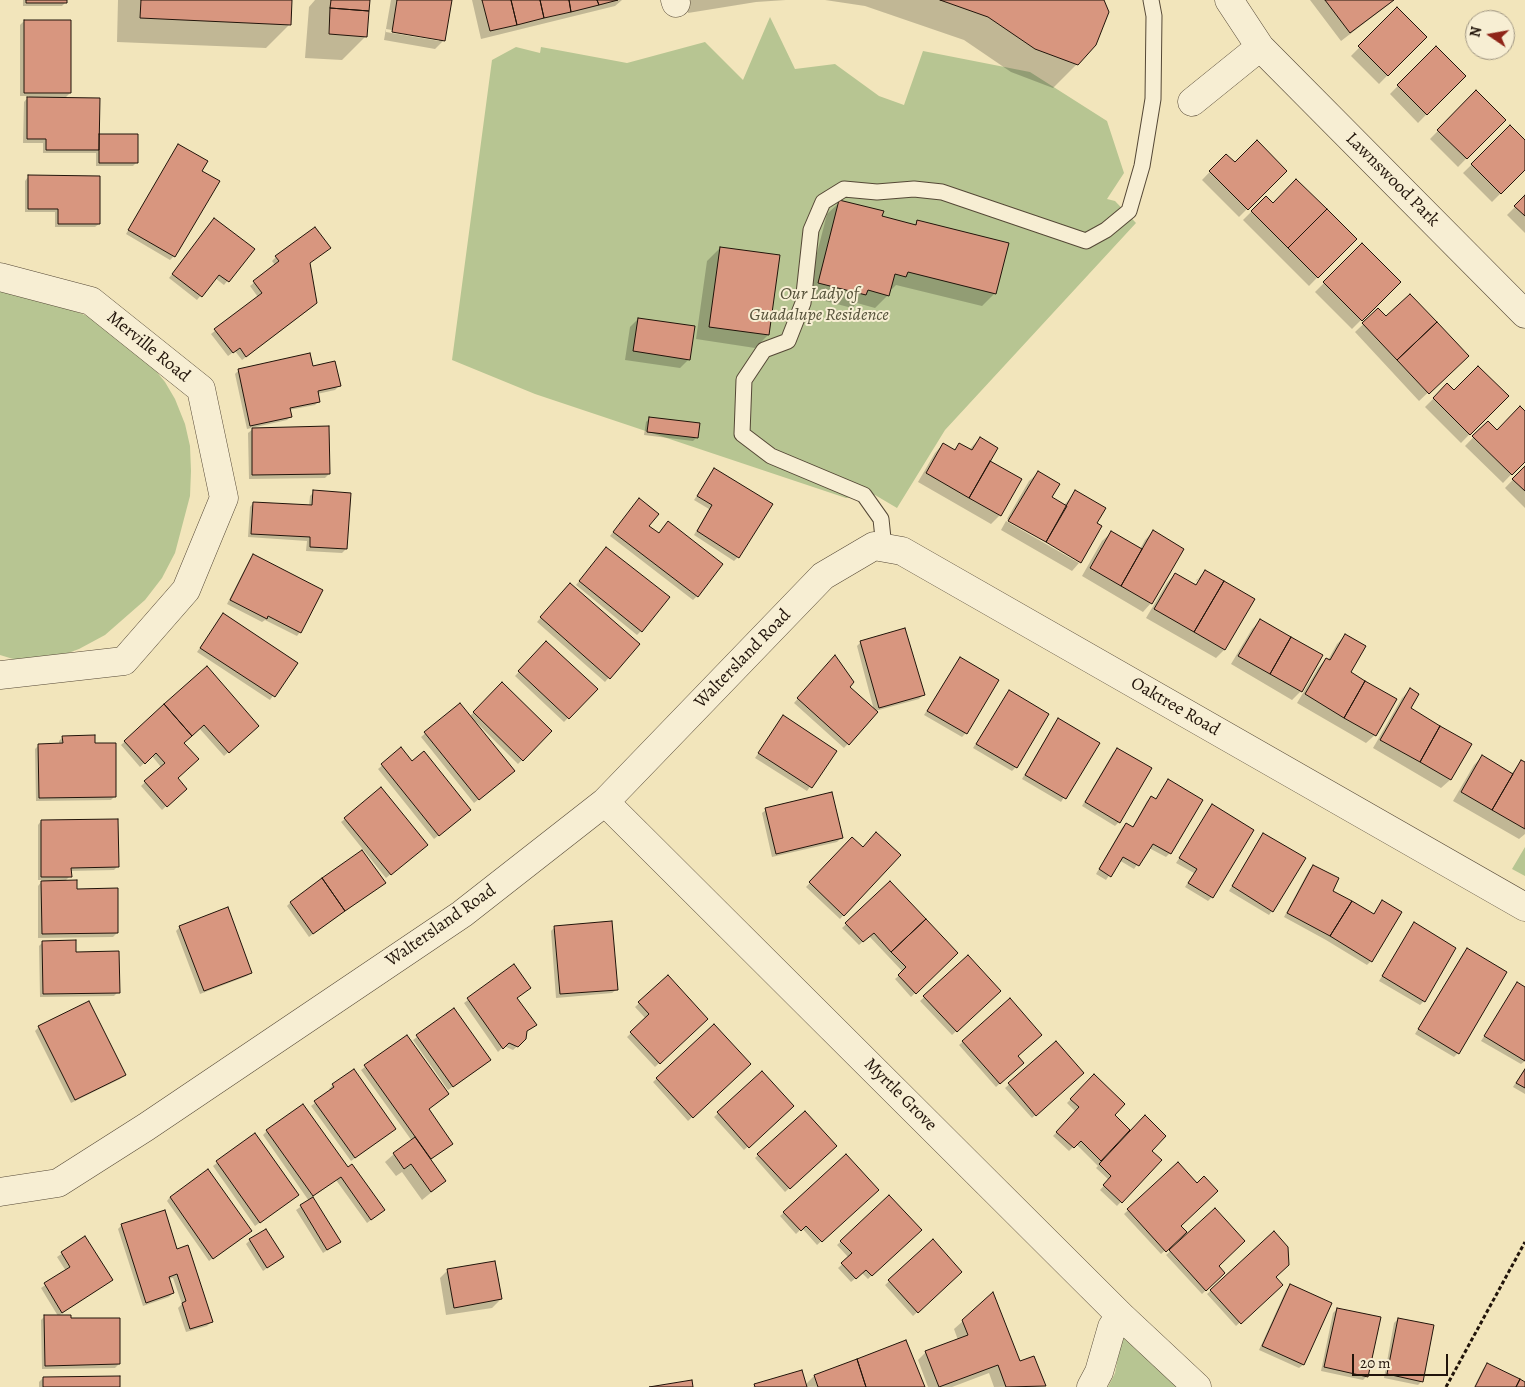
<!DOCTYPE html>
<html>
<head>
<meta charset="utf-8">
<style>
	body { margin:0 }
	#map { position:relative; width:1525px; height:1387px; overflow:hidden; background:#f2e5bb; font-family:Alegreya,serif }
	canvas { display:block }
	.north { position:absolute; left:1465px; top:10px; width:50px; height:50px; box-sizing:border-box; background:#f7eed3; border:1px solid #a19783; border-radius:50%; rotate:282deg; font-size:14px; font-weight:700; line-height:20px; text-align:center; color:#21140a }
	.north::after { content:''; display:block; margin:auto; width:18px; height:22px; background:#8f2418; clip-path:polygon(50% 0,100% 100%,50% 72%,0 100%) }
	.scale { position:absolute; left:1352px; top:1354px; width:96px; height:22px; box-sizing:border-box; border:2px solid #21140a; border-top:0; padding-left:6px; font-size:15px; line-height:18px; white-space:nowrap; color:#21140a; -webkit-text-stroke:4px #f7eed3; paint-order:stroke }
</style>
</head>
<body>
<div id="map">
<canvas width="1525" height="1387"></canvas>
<div class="north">N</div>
<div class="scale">20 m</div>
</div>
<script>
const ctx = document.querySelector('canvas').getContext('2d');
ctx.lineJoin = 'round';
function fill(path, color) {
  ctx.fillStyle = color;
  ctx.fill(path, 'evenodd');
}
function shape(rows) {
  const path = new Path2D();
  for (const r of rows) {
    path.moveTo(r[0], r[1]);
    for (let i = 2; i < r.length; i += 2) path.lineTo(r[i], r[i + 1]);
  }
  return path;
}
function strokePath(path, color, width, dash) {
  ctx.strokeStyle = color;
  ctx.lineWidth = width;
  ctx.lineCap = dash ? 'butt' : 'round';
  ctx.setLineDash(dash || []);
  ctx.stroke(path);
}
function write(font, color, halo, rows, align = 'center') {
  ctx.font = font + ' Alegreya,serif';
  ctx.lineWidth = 4;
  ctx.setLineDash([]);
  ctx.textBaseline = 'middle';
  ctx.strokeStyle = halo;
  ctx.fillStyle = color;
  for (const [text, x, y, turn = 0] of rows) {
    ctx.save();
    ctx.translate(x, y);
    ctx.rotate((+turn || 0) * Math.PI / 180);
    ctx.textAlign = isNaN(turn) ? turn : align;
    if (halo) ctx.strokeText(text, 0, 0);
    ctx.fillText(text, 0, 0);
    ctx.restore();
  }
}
const green = shape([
	[770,17,795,69,835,64,879,96,904,105,923,51,1030,72,1107,121,1124,173,1107,199,1115,201,1136,223,945,430,897,508,875,495,846,498,535,394,452,360,492,60,516,47,540,53,541,47,627,63,705,42,743,80],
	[0,290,33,296,85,315,107,329,151,365,165,382,175,399,185,424,190,446,191,471,190,496,175,553,162,578,145,600,105,635,79,649,60,656,23,662,0,655],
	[1525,847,1525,876,1512,869],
	[1122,1336,1176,1385,1176,1387,1108,1387,1115,1373]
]);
const shadow = shape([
	[23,0,66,0,66,2,62,6,23,6],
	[118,0,291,0,290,24,266,48,117,42],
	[315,0,368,0,366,36,342,60,305,58,309,7],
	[391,0,451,0,444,40,435,49,384,40],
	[386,29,439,38,439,41,386,32],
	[472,0,622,0,615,6,481,39],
	[686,0,786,0,756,2,688,13],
	[825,0,1103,0,1077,64,1053,88,1011,72,964,40,865,6],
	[1310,0,1393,0,1384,8,1341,41],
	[1397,9,1425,37,1379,84,1351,56],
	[24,21,70,93,64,99,98,135,137,162,133,166,96,166,96,153,43,153,43,143,23,143,24,102,29,96,20,96,20,25],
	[1436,47,1464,76,1418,123,1390,94],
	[1476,92,1504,120,1458,167,1430,139],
	[1510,127,1525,142,1525,169,1492,202,1463,173],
	[175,150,174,256,170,260,126,234],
	[1226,155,1235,164,1285,171,1239,217,1202,180],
	[28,177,99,224,95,227,55,227,55,212,25,212,25,181],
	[1266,197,1273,204,1355,239,1309,286,1243,220],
	[1525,197,1525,233,1507,215],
	[840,202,880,217,914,226,918,221,995,293,982,306,896,285,892,289,890,288,888,295,875,308,857,303,852,308,806,296,827,214],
	[211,224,253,249,224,285,215,278,197,300,169,278],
	[1362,245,1399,282,1352,329,1315,292],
	[720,248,768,335,755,348,696,339,707,261],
	[276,257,309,263,312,307,242,360,235,351,228,356,211,334,258,297,250,286,275,265,272,261],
	[1378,310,1386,318,1467,356,1419,401,1355,332],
	[638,319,689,359,680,368,625,360,630,327],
	[312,367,339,386,335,390,317,394,319,401,315,405,289,410,291,416,287,420,247,429,235,374,239,370],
	[1447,385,1454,392,1507,396,1461,443,1425,407],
	[1525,412,1525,460,1503,483,1465,446,1488,422,1497,432],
	[650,418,697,437,693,441,644,435,646,422],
	[253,429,329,474,325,478,249,479,248,433],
	[980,438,989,462,1020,480,1000,515,991,524,918,482,935,453,943,444,954,450,959,445,969,450],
	[1525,467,1525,508,1505,488],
	[715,469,738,557,734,561,694,535,709,509,694,500],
	[1038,473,1051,498,1064,505,1076,492,1095,524,1080,563,1080,560,1007,519,1029,481],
	[314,492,346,549,342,553,306,551,307,541,248,537,250,507,253,503,309,506,310,496],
	[635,504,648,526,697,596,693,600,610,536],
	[1006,521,1079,563,1072,571,1001,530],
	[1153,532,1151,603,1143,612,1082,576,1102,541,1111,533,1140,549,1145,540],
	[603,552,641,631,637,635,576,585],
	[254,555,300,632,297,636,265,620,262,622,227,604,250,559],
	[1205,571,1254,599,1224,650,1216,658,1146,618,1167,583,1175,574,1193,585],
	[1197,579,1200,579,1194,591,1192,589],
	[566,588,638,644,605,682,537,622],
	[223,615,296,663,270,700,197,652],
	[1260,621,1321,656,1301,691,1292,700,1231,664,1252,629],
	[1345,636,1349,673,1375,735,1366,743,1297,703,1318,668,1326,659,1328,660,1337,644],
	[861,642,923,695,919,699,875,711,877,712,844,748,794,703,835,657,848,687,874,710,857,646],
	[546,643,596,689,564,722,515,676],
	[960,658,966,733,962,737,924,715],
	[207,668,254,729,224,756,199,728,183,743,176,778,185,788,162,810,141,786,161,767,152,756,140,767,121,745],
	[502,684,551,731,518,764,476,722,475,723,509,774,474,803,421,737,459,705,469,717],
	[1410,690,1409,709,1470,744,1450,780,1441,788,1373,748,1402,698],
	[1009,691,1016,767,1012,771,973,748],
	[783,717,835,751,807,791,755,758],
	[1058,720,1098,743,1061,802,1022,779,1054,724],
	[63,737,93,744,115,796,111,800,36,801,35,749,39,745,59,745,59,741],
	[401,749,412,763,466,814,434,839,378,769],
	[1117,749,1119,822,1115,826,1082,806,1113,753],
	[1482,757,1511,774,1521,762,1525,764,1525,834,1519,839,1453,801,1474,765],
	[1168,781,1170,853,1166,857,1149,848,1134,869,1119,860,1106,880,1096,874,1122,828,1126,824,1132,828,1147,801,1151,798,1155,800],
	[1212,806,1212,897,1208,901,1185,887,1194,873,1176,863],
	[766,810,841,838,837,842,772,857,762,813],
	[345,819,422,848,386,878,341,822],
	[41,821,118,866,114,870,70,871,70,876,65,881,76,890,117,933,113,937,38,938,38,886,43,880,38,880,38,825],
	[1264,834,1272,911,1269,915,1229,891,1260,838],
	[852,839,863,849,899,855,840,919,806,887],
	[1313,866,1331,891,1373,915,1379,906,1371,961,1367,965,1326,940,1284,917,1309,870],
	[890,883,956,953,911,997,895,979,903,972,869,936,859,945,842,928],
	[380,886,309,937,287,906,291,902],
	[1414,924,1424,1001,1420,1005,1379,981],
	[180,927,251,973,247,976,200,994,176,931],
	[555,927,616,990,612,993,556,998,551,931],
	[43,942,75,953,118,992,114,996,40,997,39,946],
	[1467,950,1458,1053,1454,1057,1415,1034,1463,954],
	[968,957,1000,991,952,1035,920,1001],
	[514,966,516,998,525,1032,525,1039,513,1050,504,1046,498,1052,464,1003],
	[667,977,706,1019,655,1067,627,1037,646,1019,635,1007],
	[1517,984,1525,989,1525,1061,1521,1064,1481,1041],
	[1010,1000,1017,1056,1022,1063,996,1087,959,1045],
	[454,1010,486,1064,448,1090,413,1040],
	[714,1026,749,1064,688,1121,653,1082],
	[39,1027,124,1075,120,1079,71,1103,35,1031],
	[406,1036,448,1094,427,1110,447,1148,430,1160,445,1181,422,1200,402,1172,396,1176,385,1162,394,1154,412,1141,361,1070],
	[1056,1043,1079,1077,1032,1118,1005,1088],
	[1525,1068,1525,1094,1513,1087],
	[762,1073,792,1106,744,1150,714,1117],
	[1094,1076,1113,1115,1160,1160,1117,1206,1100,1190,1109,1180,1096,1168,1098,1166,1076,1144,1069,1151,1053,1136,1076,1112,1067,1103],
	[333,1085,390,1133,351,1161,311,1106,331,1091,329,1089],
	[804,1112,835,1146,785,1192,755,1158],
	[267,1131,348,1169,379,1214,367,1223,336,1180,312,1197,340,1242,323,1253,296,1210,309,1201,263,1135],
	[255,1134,293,1199,255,1226,213,1166],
	[846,1156,877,1190,817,1245,802,1228,796,1234,780,1216],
	[1178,1164,1197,1184,1179,1226,1185,1232,1161,1254,1124,1214],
	[170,1197,246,1235,209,1261,167,1201],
	[889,1197,920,1230,868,1279,862,1273,851,1282,838,1268,849,1258,837,1245],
	[1215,1210,1218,1266,1224,1273,1202,1294,1166,1255],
	[122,1225,176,1250,211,1322,207,1326,186,1332,178,1308,182,1304,173,1278,168,1279,173,1293,169,1297,143,1306,118,1229],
	[1274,1233,1274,1277,1281,1285,1236,1326,1207,1294],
	[84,1238,112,1280,58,1316,41,1288,66,1271,57,1257],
	[250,1240,282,1257,263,1271,246,1244],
	[932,1241,961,1272,913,1316,885,1285],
	[448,1270,501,1299,492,1308,446,1315,440,1278],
	[1290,1286,1330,1304,1303,1365,1299,1368,1259,1350,1286,1290],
	[1337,1309,1367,1376,1363,1380,1321,1371,1333,1313],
	[45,1316,70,1319,119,1364,115,1368,42,1369,41,1320],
	[1398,1319,1422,1381,1418,1385,1384,1378,1394,1323],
	[963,1321,1019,1363,1033,1357,1044,1386,994,1387,989,1373,952,1387,928,1387,918,1360,926,1352,958,1340,954,1329],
	[1487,1365,1525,1383,1525,1387,1474,1387,1483,1369],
	[814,1376,923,1387,753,1387,755,1385,805,1385],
	[43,1378,119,1387,39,1387,39,1382]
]);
const building = shape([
	[26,0,67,0,67,3,26,3,26,0],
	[141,0,292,0,291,25,140,18,141,0],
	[331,0,370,0,369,11,330,8,331,0],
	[397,0,452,0,445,41,392,32,397,0],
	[482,0,511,0,517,25,490,31,482,0],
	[511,0,540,0,544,18,517,25,511,0],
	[540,0,569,0,571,12,544,18,540,0],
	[569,0,597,0,599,5,571,12,569,0],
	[597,0,618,0,599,5,597,0],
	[940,0,1104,0,1109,12,1096,45,1078,65,1035,49,988,17,940,0],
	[1325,0,1394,0,1350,33,1325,0],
	[1397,7,1427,37,1388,76,1358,46,1397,7],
	[330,8,369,11,367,37,329,34,330,8],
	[24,20,71,20,71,93,24,93,24,20],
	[1436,46,1466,76,1427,115,1397,85,1436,46],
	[1476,90,1506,120,1467,159,1437,130,1476,90],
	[27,97,100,98,99,150,46,150,46,139,27,139,27,97],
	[1510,125,1525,140,1525,170,1501,194,1471,164,1510,125],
	[99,134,138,134,138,163,99,163,99,134],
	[1257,140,1287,171,1248,210,1209,171,1226,154,1235,162,1257,140],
	[178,144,208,161,202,171,220,181,175,257,128,230,178,144],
	[28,175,100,176,100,224,58,224,58,209,28,209,28,175],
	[1296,179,1327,209,1288,248,1251,211,1266,196,1273,203,1296,179],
	[1525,195,1525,216,1514,206,1525,195],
	[839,200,884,211,882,216,916,225,917,220,1009,243,996,294,908,272,906,277,895,274,889,296,868,290,866,295,818,283,839,200],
	[1327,209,1357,239,1318,278,1288,248,1327,209],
	[214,218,255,249,229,282,219,275,202,297,172,274,214,218],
	[315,227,331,248,310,263,317,303,246,357,240,348,233,353,214,329,262,293,253,281,279,261,275,256,315,227],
	[1362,243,1401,282,1362,321,1323,282,1362,243],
	[720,247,780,255,769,335,709,327,720,247],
	[1410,294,1437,322,1397,360,1362,323,1378,308,1386,316,1410,294],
	[638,318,695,326,690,360,633,351,638,318],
	[1437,322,1469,356,1429,394,1397,360,1437,322],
	[310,353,313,366,335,361,341,386,318,391,320,402,290,408,292,417,250,426,238,369,310,353],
	[1478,366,1509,396,1470,435,1433,398,1447,383,1454,390,1478,366],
	[1520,406,1525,411,1525,462,1512,475,1472,436,1488,421,1497,430,1520,406],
	[649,417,700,423,698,438,647,432,649,417],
	[329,426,330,474,252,475,252,428,329,426],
	[980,437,998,448,969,498,926,473,943,443,955,450,959,443,972,450,980,437],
	[990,461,1022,479,1001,516,969,498,990,461],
	[1525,466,1525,491,1512,479,1525,466],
	[714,468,773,504,739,558,697,531,712,505,697,496,714,468],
	[1038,471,1060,484,1052,497,1067,506,1046,542,1008,521,1038,471],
	[313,490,351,493,347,549,310,547,310,537,251,534,253,502,312,505,313,490],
	[1075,490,1106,508,1097,523,1102,526,1081,563,1046,542,1075,490],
	[639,498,659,514,649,526,659,533,668,521,723,564,698,597,613,532,639,498],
	[1153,530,1184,549,1152,604,1121,586,1153,530],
	[1111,531,1142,549,1121,586,1090,568,1111,531],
	[606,547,670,597,642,632,579,581,606,547],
	[253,554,323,590,301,633,268,616,267,619,230,600,253,554],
	[1205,570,1224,581,1194,632,1154,609,1175,573,1196,585,1205,570],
	[1224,581,1255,599,1225,650,1194,632,1224,581],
	[570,583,640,644,610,679,540,617,570,583],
	[223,613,298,663,275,697,200,648,223,613],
	[1260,619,1291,637,1270,674,1238,656,1260,619],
	[905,628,925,695,879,708,860,641,905,628],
	[1345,634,1366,646,1351,672,1365,681,1344,718,1305,694,1326,658,1330,660,1345,634],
	[1291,637,1323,655,1302,692,1270,674,1291,637],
	[546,641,598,689,569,719,518,671,546,641],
	[835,655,854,682,850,687,878,712,849,745,797,698,835,655],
	[960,657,999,680,967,734,927,711,960,657],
	[207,666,259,726,229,753,204,725,192,736,164,704,207,666],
	[1365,681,1397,699,1376,736,1344,718,1365,681],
	[502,682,552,731,523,761,473,712,502,682],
	[1410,688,1419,694,1411,708,1440,726,1420,762,1380,740,1410,688],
	[1009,690,1049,714,1017,768,976,744,1009,690],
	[460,703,515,771,479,800,424,732,460,703],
	[164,704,192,736,184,743,199,759,178,778,187,789,167,807,144,781,165,763,156,753,145,764,124,741,164,704],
	[783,715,837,751,812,788,758,753,783,715],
	[1058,718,1100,743,1066,799,1025,775,1058,718],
	[1440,726,1472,744,1451,780,1420,762,1440,726],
	[95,735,95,743,116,743,116,797,39,798,38,744,63,743,62,736,95,735],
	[401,747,412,761,424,751,471,810,439,836,381,764,401,747],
	[1117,748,1152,768,1120,823,1085,802,1117,748],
	[1482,755,1513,774,1492,810,1461,792,1482,755],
	[1521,760,1525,762,1525,829,1492,810,1521,760],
	[1168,779,1203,800,1171,854,1153,844,1139,866,1123,857,1111,877,1099,869,1126,823,1133,827,1151,796,1156,799,1168,779],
	[381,787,428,845,391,875,344,818,381,787],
	[832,792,843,838,776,854,765,808,832,792],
	[1212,804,1254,830,1213,898,1188,883,1197,869,1179,858,1212,804],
	[118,819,119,867,71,868,72,877,41,877,41,820,118,819],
	[876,832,901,855,844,916,809,882,852,837,863,847,876,832],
	[1263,833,1306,858,1273,912,1232,886,1263,833],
	[362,850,386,883,345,911,322,878,362,850],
	[1313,865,1339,878,1333,891,1352,901,1330,936,1287,913,1313,865],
	[322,878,345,911,313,934,290,902,322,878],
	[77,880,77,889,118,888,118,933,42,934,41,881,77,880],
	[890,881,926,919,891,952,874,933,863,942,845,923,890,881],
	[1382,900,1402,912,1372,962,1330,936,1352,901,1374,914,1382,900],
	[228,907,252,973,204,991,179,926,228,907],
	[926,919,958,953,916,994,898,975,906,967,891,952,926,919],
	[612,921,618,990,560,994,554,926,612,921],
	[1414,922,1456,948,1425,1002,1382,976,1414,922],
	[76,940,76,952,119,951,120,993,43,994,42,941,76,940],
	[1467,948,1507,972,1459,1054,1418,1029,1467,948],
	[968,955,1001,991,957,1032,923,996,968,955],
	[514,964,531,988,517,998,537,1025,527,1031,526,1039,518,1047,509,1043,503,1049,467,998,514,964],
	[668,975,708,1019,660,1064,630,1032,649,1014,638,1002,668,975],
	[1517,982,1525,987,1525,1061,1484,1036,1517,982],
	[1010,998,1042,1035,1018,1056,1024,1063,1000,1084,962,1041,1010,998],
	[89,1001,126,1075,75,1100,38,1026,89,1001],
	[454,1008,491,1060,453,1087,416,1035,454,1008],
	[714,1024,751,1064,693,1118,656,1078,714,1024],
	[407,1035,449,1094,429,1109,453,1144,431,1159,364,1065,407,1035],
	[1056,1041,1084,1073,1036,1116,1008,1083,1056,1041],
	[354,1069,396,1129,355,1158,314,1101,334,1087,332,1084,354,1069],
	[1525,1069,1525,1088,1516,1083,1525,1069],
	[762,1071,794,1106,749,1148,717,1112,762,1071],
	[1094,1074,1125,1104,1115,1115,1130,1130,1101,1161,1081,1141,1074,1148,1056,1132,1079,1107,1070,1099,1094,1074],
	[303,1104,348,1167,352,1164,385,1210,371,1220,341,1177,313,1196,266,1130,303,1104],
	[805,1111,837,1146,790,1189,757,1154,805,1111],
	[1145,1115,1166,1136,1152,1151,1162,1160,1122,1203,1103,1185,1111,1176,1099,1164,1145,1115],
	[255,1133,299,1195,260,1223,216,1161,255,1133],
	[415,1137,446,1181,431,1192,411,1164,404,1169,393,1153,415,1137],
	[846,1154,879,1190,822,1242,806,1226,801,1231,783,1212,846,1154],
	[1178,1162,1197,1183,1204,1176,1218,1191,1181,1226,1187,1232,1166,1252,1127,1209,1178,1162],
	[208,1169,252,1231,213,1259,170,1197,208,1169],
	[889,1195,922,1230,872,1276,866,1270,856,1279,841,1263,852,1253,840,1241,889,1195],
	[313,1197,341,1242,327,1250,300,1205,313,1197],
	[1215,1208,1245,1241,1219,1266,1225,1273,1206,1291,1169,1250,1215,1208],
	[165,1210,177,1249,188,1245,213,1322,190,1329,182,1303,186,1301,177,1274,169,1277,174,1293,146,1303,121,1224,165,1210],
	[266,1229,284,1257,267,1268,249,1239,266,1229],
	[1274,1231,1288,1247,1289,1265,1276,1277,1283,1285,1241,1324,1210,1290,1274,1231],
	[85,1236,113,1280,62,1313,44,1283,70,1267,61,1252,85,1236],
	[933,1239,962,1272,918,1313,888,1280,933,1239],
	[495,1261,502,1299,454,1308,447,1269,495,1261],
	[1290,1284,1332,1303,1304,1365,1262,1346,1290,1284],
	[993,1292,1020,1361,1034,1356,1046,1386,1006,1387,998,1365,939,1387,925,1351,968,1335,962,1320,993,1292],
	[1337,1308,1381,1317,1368,1377,1324,1367,1337,1308],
	[44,1315,71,1315,71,1318,120,1318,120,1364,45,1366,44,1315],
	[1398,1318,1434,1325,1423,1382,1387,1374,1398,1318],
	[906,1340,925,1387,866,1387,857,1359,906,1340],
	[857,1359,866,1387,818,1387,814,1375,857,1359],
	[1487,1363,1520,1379,1516,1387,1475,1387,1487,1363],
	[802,1370,807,1387,755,1387,754,1384,802,1370],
	[120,1376,120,1387,43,1387,43,1377,120,1376],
	[1520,1379,1525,1382,1525,1387,1516,1387,1520,1379],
	[692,1380,693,1387,649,1387,692,1380]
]);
const path = shape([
	[1446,1387,1525,1242]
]);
const lane = shape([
	[884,548,881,519,864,495,771,456,742,434,744,380,764,350,788,341,803,303,811,230,823,202,844,189,877,192,914,189,942,192,1086,241,1106,230,1129,211,1142,166,1153,99,1154,16,1151,0]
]);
const street = shape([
	[675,0,676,3],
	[1229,0,1260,47,1525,314],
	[1192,102,1260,47],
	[0,277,91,301,201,389,224,498,186,590,124,661,0,675],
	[605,802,1120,1315,1197,1387],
	[0,1192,58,1183,146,1127,462,914,605,802,823,576,874,546,902,551,1525,907],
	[1091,1387,1099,1372,1112,1327,1120,1315]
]);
const streetNames = [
	["Lawnswood Park",1392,180,45],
	["Merville Road",148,347,39],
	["Waltersland Road",743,659,-46],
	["Oaktree Road",1175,707,30],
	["Waltersland Road",441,926,-35],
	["Myrtle Grove",900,1095,45]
];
const parkNames = [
	["Our Lady of",819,295],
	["Guadalupe Residence",819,316]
];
fill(green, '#b7c592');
fill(shadow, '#0003');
fill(building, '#d8967f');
strokePath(building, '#21140a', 1);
strokePath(lane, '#554836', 17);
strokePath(street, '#554836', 29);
strokePath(path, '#21140a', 3, [4, 2.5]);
strokePath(lane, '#f7eed3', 15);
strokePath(street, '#f7eed3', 28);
write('18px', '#21140a', '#f7eed3', streetNames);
write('italic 18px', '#56523a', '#f7eed3', parkNames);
</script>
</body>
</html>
